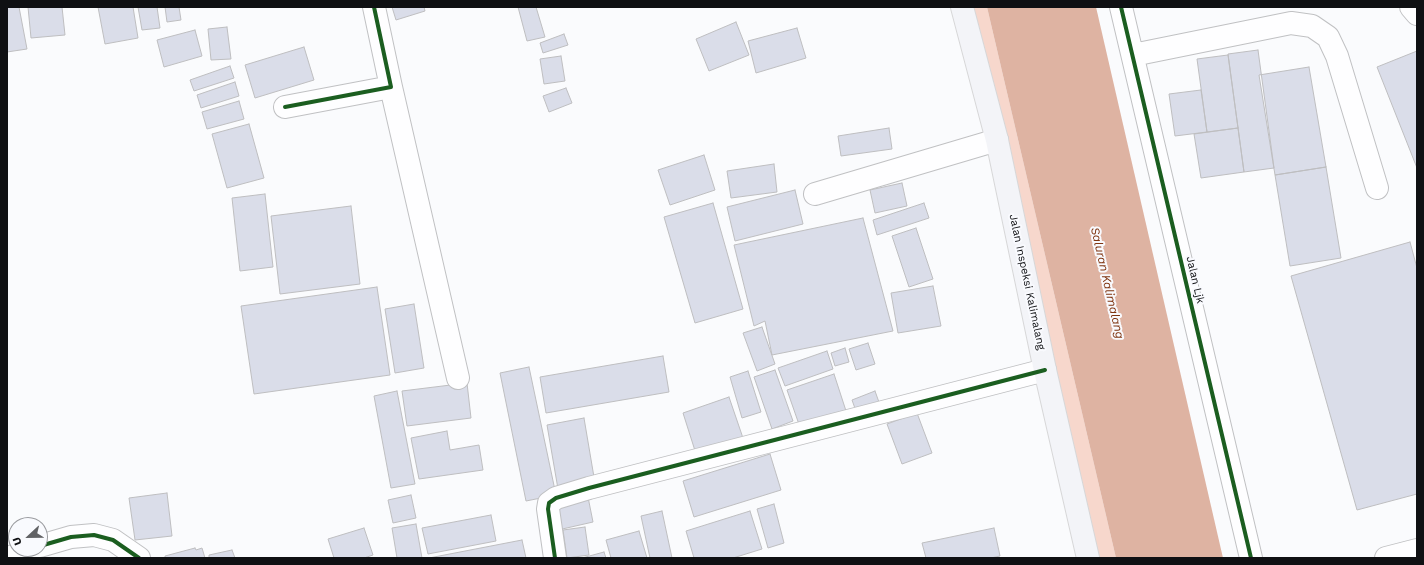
<!DOCTYPE html>
<html>
<head>
<meta charset="utf-8">
<style>
	body { margin:0 }
	#map { position:relative; width:1424px; height:565px; overflow:hidden; background:#fafbfd; font-family:"Work Sans",sans-serif }
	canvas { display:block }
	.frame { position:absolute; inset:0; border:8px solid #0f1013; pointer-events:none }
	.north { position:absolute; left:8px; top:517px; width:40px; height:40px; box-sizing:border-box; background:#f9fafe; border:1px solid #9b9ca0; border-radius:50%; rotate:248deg; font-size:11px; font-weight:700; line-height:16px; text-align:center; color:#0f1013 }
	.north::after { content:''; display:block; margin:auto; width:14px; height:18px; background:#616265; clip-path:polygon(50% 0,100% 100%,50% 72%,0 100%) }
</style>
</head>
<body>
<div id="map">
<canvas width="1424" height="565"></canvas>
<div class="frame"></div>
<div class="north">U</div>
</div>
<script>
const ctx = document.querySelector('canvas').getContext('2d');
ctx.lineJoin = 'round';
function fill(path, color) {
  ctx.fillStyle = color;
  ctx.fill(path, 'evenodd');
}
function shape(rows) {
  const path = new Path2D();
  for (const r of rows) {
    path.moveTo(r[0], r[1]);
    for (let i = 2; i < r.length; i += 2) path.lineTo(r[i], r[i + 1]);
  }
  return path;
}
function strokePath(path, color, width, dash) {
  ctx.strokeStyle = color;
  ctx.lineWidth = width;
  ctx.lineCap = dash ? 'butt' : 'round';
  ctx.setLineDash(dash || []);
  ctx.stroke(path);
}
function write(font, color, halo, rows, align = 'center') {
  ctx.font = font + ' "Work Sans",sans-serif';
  ctx.lineWidth = 4;
  ctx.setLineDash([]);
  ctx.textBaseline = 'middle';
  ctx.strokeStyle = halo;
  ctx.fillStyle = color;
  for (const [text, x, y, turn = 0] of rows) {
    ctx.save();
    ctx.translate(x, y);
    ctx.rotate((+turn || 0) * Math.PI / 180);
    ctx.textAlign = isNaN(turn) ? turn : align;
    if (halo) ctx.strokeText(text, 0, 0);
    ctx.fillText(text, 0, 0);
    ctx.restore();
  }
}
const green = shape([
	[962,7,987,7,1116,558,1088,558]
]);
const water = shape([
	[987,7,1096,7,1223,558,1116,558]
]);
const building = shape([
	[7,7,19,7,27,49,7,52,7,7],
	[28,7,62,7,65,35,31,38,28,7],
	[98,7,133,7,138,38,105,44,98,7],
	[138,7,157,7,160,28,142,30,138,7],
	[165,7,179,7,181,20,167,22,165,7],
	[392,7,424,7,425,11,396,20,392,7],
	[518,7,536,7,545,37,527,41,518,7],
	[736,22,749,55,709,71,696,39,736,22],
	[227,27,231,59,211,60,208,29,227,27],
	[797,28,806,58,756,73,748,41,797,28],
	[195,30,202,56,164,67,157,40,195,30],
	[564,34,568,45,543,53,540,43,564,34],
	[304,47,314,80,255,98,245,65,304,47],
	[1258,50,1274,168,1244,172,1228,54,1258,50],
	[1417,51,1417,168,1377,67,1417,51],
	[1228,55,1238,128,1207,132,1197,59,1228,55],
	[561,56,565,81,544,84,540,59,561,56],
	[230,66,234,78,194,91,190,80,230,66],
	[1309,67,1326,167,1275,175,1259,75,1309,67],
	[235,82,239,96,201,108,197,95,235,82],
	[566,88,572,103,549,112,543,96,566,88],
	[1201,90,1207,132,1175,136,1169,94,1201,90],
	[239,101,244,119,207,129,202,112,239,101],
	[249,124,264,178,227,188,212,134,249,124],
	[889,128,892,149,841,156,838,136,889,128],
	[1238,128,1244,172,1201,178,1194,134,1238,128],
	[704,155,715,190,670,205,658,170,704,155],
	[774,164,777,192,731,198,727,171,774,164],
	[1326,167,1341,258,1290,266,1275,175,1326,167],
	[902,183,907,206,875,213,870,190,902,183],
	[795,190,803,224,735,241,727,207,795,190],
	[265,194,273,267,240,271,232,198,265,194],
	[713,203,743,309,695,323,664,217,713,203],
	[924,203,929,218,877,235,873,220,924,203],
	[351,206,360,284,280,294,271,216,351,206],
	[863,218,893,331,772,355,765,321,754,326,734,245,863,218],
	[916,228,933,279,909,287,892,236,916,228],
	[1410,242,1417,268,1417,494,1357,510,1291,276,1410,242],
	[933,286,941,326,898,333,891,293,933,286],
	[377,287,390,375,254,394,241,306,377,287],
	[414,304,424,368,395,373,385,309,414,304],
	[762,327,775,364,757,371,743,333,762,327],
	[868,343,875,364,856,370,849,349,868,343],
	[845,348,849,362,835,366,831,353,845,348],
	[827,351,833,369,785,386,778,368,827,351],
	[663,356,669,392,546,413,540,377,663,356],
	[529,367,556,495,526,501,500,373,529,367],
	[775,370,793,421,772,429,754,377,775,370],
	[748,371,761,412,742,418,730,377,748,371],
	[834,374,848,417,802,433,787,390,834,374],
	[467,383,471,418,407,426,402,391,467,383],
	[397,391,415,484,391,488,374,396,397,391],
	[875,391,880,405,857,414,852,400,875,391],
	[729,397,744,441,697,457,683,413,729,397],
	[917,413,932,453,902,464,887,424,917,413],
	[584,418,595,483,558,489,547,425,584,418],
	[447,431,450,450,479,445,483,470,419,479,411,438,447,431],
	[770,454,781,490,694,517,683,481,770,454],
	[167,493,172,536,135,540,129,498,167,493],
	[411,495,416,518,393,523,388,500,411,495],
	[588,497,593,522,558,530,553,504,588,497],
	[774,504,784,543,768,548,757,509,774,504],
	[662,511,672,558,650,558,641,516,662,511],
	[750,511,762,549,733,558,694,558,686,531,750,511],
	[491,515,496,541,428,554,422,528,491,515],
	[416,524,422,558,397,558,392,528,416,524],
	[585,527,589,555,567,558,563,530,585,527],
	[364,528,373,555,364,558,334,558,328,539,364,528],
	[994,528,1000,556,991,558,926,558,922,543,994,528],
	[639,531,647,558,611,558,606,540,639,531],
	[522,540,526,558,429,558,522,540],
	[195,548,196,550,202,548,205,558,165,558,165,556,195,548],
	[232,550,235,558,209,558,209,555,232,550],
	[604,552,606,558,582,558,604,552]
]);
const minor = shape([
	[1121,7,1251,558],
	[1411,7,1417,14],
	[1133,55,1291,23,1312,26,1328,37,1337,56,1377,188],
	[391,87,458,378],
	[285,107,391,87,374,7],
	[815,194,997,140],
	[40,546,71,537,94,535,113,540,139,558],
	[8,558,32,549],
	[555,558,548,509,549,503,556,498,589,488,1045,370],
	[1386,558,1417,550]
]);
const major = shape([
	[962,7,997,140,1045,370,1088,558]
]);
const cycleway = shape([
	[1121,7,1251,558],
	[285,107,391,87,374,7],
	[40,546,71,537,94,535,113,540,139,558],
	[555,558,548,509,549,503,556,498,589,488,1045,370]
]);
const streetNames = [
	["Jalan Ljk",1195,280,77],
	["Jalan Inspeksi Kalimalang",1027,282,78]
];
const waterNames = [
	["Saluran Kalimalang",1107,283,77]
];
fill(green, '#f7d7cc');
fill(water, '#deb3a2');
fill(building, '#dadde9');
strokePath(building, '#bebec0', 1);
strokePath(minor, '#c0c1c3', 24);
strokePath(major, '#d7d7d8', 24);
strokePath(minor, '#fefeff', 22);
strokePath(major, '#f3f4f8', 22);
strokePath(cycleway, '#1b5e20', 4);
write('11px', '#0f1013', '#f9fafe', streetNames);
write('italic 12px', '#7f3410', '#f9fafe', waterNames);
</script>
</body>
</html>
